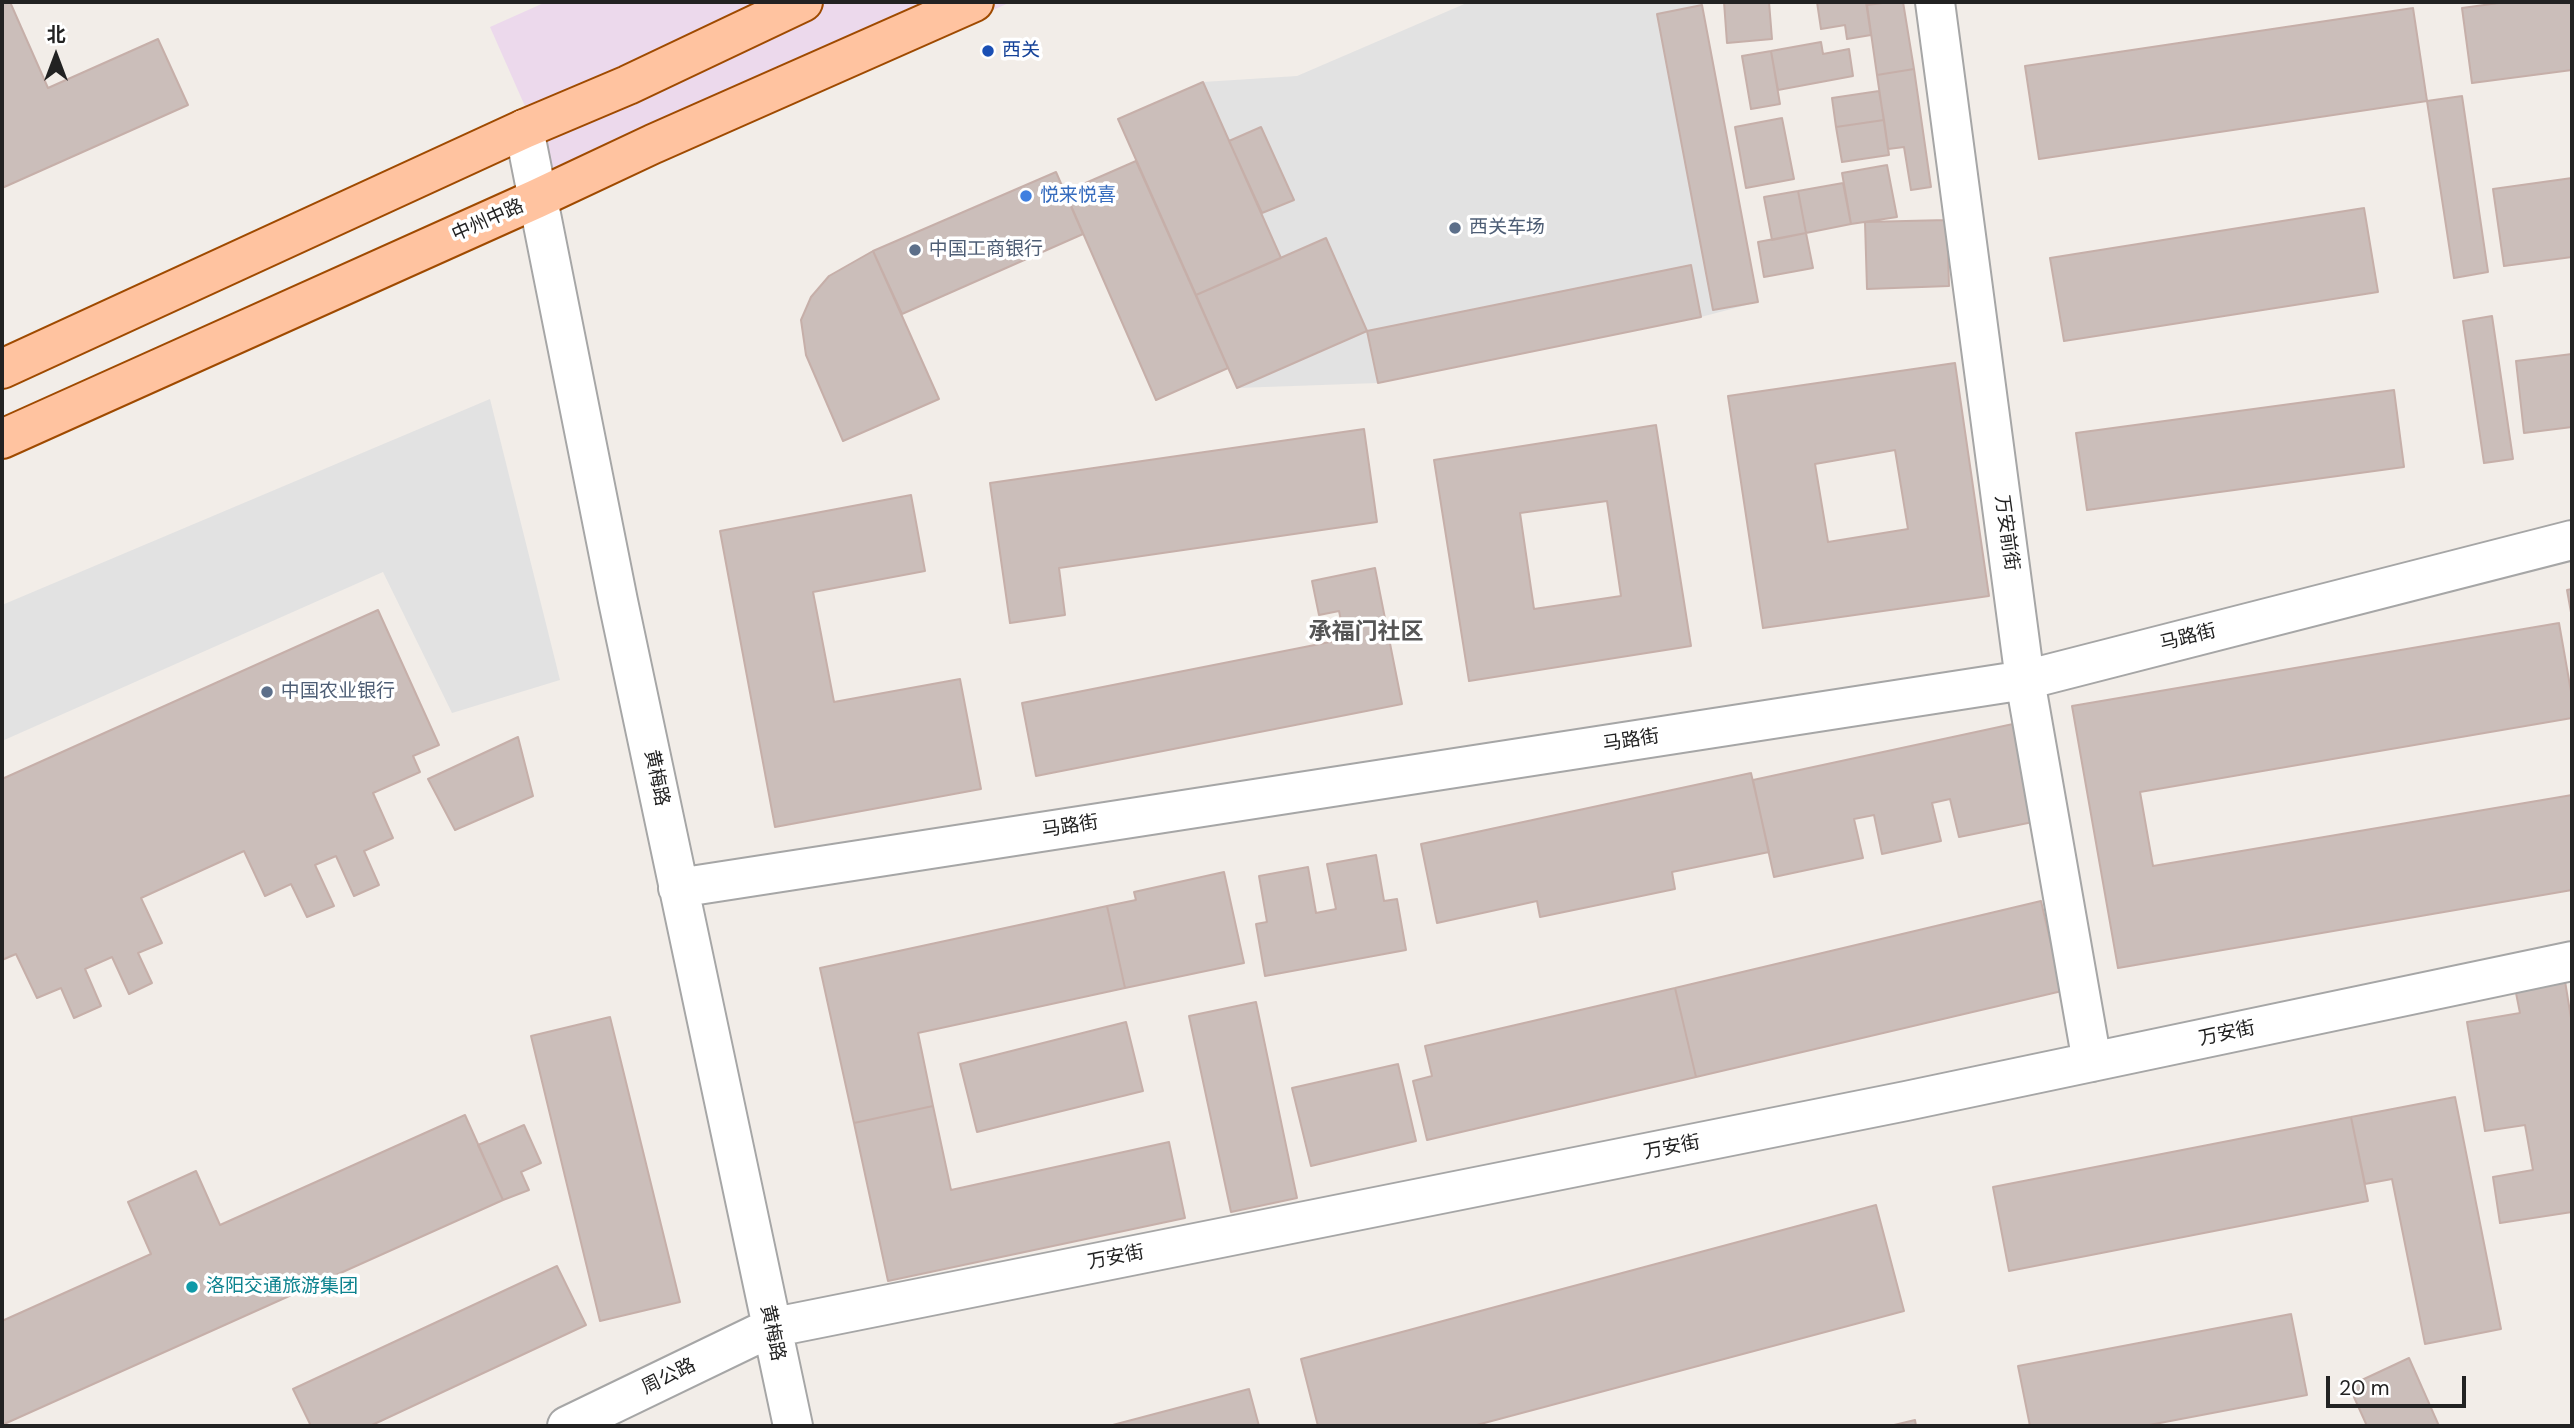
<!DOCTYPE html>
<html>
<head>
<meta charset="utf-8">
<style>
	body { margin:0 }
	#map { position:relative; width:2574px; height:1428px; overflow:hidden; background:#f2ede8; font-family:"DM Sans","Noto Sans SC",sans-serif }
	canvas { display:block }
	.frame { position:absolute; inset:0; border:4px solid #222; pointer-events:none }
	.north { position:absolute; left:21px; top:21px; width:70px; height:70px; -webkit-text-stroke:5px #fff; paint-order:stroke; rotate:0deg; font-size:19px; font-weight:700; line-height:28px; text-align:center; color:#222 }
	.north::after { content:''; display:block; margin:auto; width:24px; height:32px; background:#222; clip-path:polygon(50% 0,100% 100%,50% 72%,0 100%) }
	.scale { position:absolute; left:2326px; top:1376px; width:140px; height:32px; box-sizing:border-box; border:4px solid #222; border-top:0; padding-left:9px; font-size:21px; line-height:24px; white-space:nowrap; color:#222; -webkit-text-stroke:5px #fff; paint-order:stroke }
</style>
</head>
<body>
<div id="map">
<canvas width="2574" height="1428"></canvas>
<div class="frame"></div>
<div class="north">北</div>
<div class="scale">20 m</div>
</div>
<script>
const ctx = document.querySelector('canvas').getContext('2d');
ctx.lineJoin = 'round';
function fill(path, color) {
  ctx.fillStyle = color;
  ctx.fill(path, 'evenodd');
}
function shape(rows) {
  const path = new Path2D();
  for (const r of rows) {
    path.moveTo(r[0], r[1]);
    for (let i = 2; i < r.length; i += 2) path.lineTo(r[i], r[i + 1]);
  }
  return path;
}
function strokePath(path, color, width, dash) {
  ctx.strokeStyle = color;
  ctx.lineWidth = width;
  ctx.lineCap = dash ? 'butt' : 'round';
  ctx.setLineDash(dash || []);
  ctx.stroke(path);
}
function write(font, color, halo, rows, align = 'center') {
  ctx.font = font + ' "DM Sans","Noto Sans SC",sans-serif';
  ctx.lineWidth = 7;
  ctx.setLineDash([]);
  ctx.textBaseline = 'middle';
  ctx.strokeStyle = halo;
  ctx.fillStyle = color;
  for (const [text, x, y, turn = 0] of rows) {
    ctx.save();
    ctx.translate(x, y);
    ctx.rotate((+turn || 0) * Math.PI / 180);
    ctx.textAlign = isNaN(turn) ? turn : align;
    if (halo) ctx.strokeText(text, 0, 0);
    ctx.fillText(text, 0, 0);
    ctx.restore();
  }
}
const industrial = shape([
	[546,2,1011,2,566,199,490,27]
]);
const parking = shape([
	[1469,2,1701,2,1758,302,1701,317,1378,383,1237,388,1118,119,1203,82,1297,76],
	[490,399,560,680,452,713,383,572,2,741,2,605]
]);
const building = shape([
	[2,2,10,2,48,88,158,39,188,105,2,188,2,2],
	[1724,2,1769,2,1772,39,1727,43,1724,2],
	[1817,2,1866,2,1871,35,1847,39,1845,25,1821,29,1817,2],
	[1890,2,1903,2,1914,69,1877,75,1867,5,1890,2],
	[2506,2,2572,2,2572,70,2472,83,2462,8,2506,2],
	[1702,5,1758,302,1713,310,1657,14,1702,5],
	[2413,8,2427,101,2039,159,2025,66,2413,8],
	[1821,42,1823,54,1849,49,1853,76,1778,90,1771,51,1821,42],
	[1771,51,1780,104,1751,109,1742,56,1771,51],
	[1914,69,1931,187,1911,190,1904,147,1888,149,1877,75,1914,69],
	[1203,82,1281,258,1196,295,1118,119,1203,82],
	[1879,91,1884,120,1836,127,1832,98,1879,91],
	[2462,96,2488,272,2454,278,2427,101,2462,96],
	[1782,118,1794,179,1746,188,1735,127,1782,118],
	[1884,120,1889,155,1842,162,1836,127,1884,120],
	[1261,127,1294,200,1262,213,1229,141,1261,127],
	[1136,161,1228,368,1156,400,1065,192,1136,161],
	[1887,165,1897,217,1851,224,1842,173,1887,165],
	[1056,172,1083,234,902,314,873,251,1056,172],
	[2572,178,2572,257,2504,266,2493,189,2572,178],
	[1843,183,1851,224,1806,233,1798,191,1843,183],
	[1798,191,1806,233,1772,240,1764,197,1798,191],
	[2364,208,2378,292,2064,341,2050,258,2364,208],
	[1947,220,1949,286,1867,289,1865,222,1947,220],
	[1806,233,1813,268,1764,277,1758,242,1806,233],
	[1326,238,1367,331,1237,388,1196,295,1326,238],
	[873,251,939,399,843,441,806,355,801,320,811,297,829,276,873,251],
	[1691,265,1701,317,1378,383,1367,331,1691,265],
	[2492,316,2513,459,2484,463,2463,321,2492,316],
	[2572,354,2572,427,2524,433,2516,361,2572,354],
	[1955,363,1989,596,1763,628,1728,396,1955,363],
	[1895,450,1908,529,1828,542,1815,464,1895,450],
	[2394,390,2404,467,2087,510,2076,433,2394,390],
	[1656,425,1691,646,1469,681,1434,460,1656,425],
	[1607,501,1621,596,1534,609,1520,513,1607,501],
	[1364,429,1377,522,1059,568,1065,615,1010,623,990,483,1364,429],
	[911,495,925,571,813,592,834,702,960,679,981,789,775,827,720,531,911,495],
	[1375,568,1402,704,1036,776,1022,703,1345,639,1339,611,1319,615,1312,581,1375,568],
	[2572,589,2572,618,2567,590,2572,589],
	[378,610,439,745,413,756,420,772,373,793,393,838,364,851,379,885,354,896,336,856,315,865,334,906,307,917,291,884,265,896,244,851,141,898,162,943,138,953,152,983,129,994,112,957,85,969,101,1006,74,1018,61,988,37,998,16,954,2,960,2,779,378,610],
	[2559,623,2572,697,2572,718,2140,792,2153,866,2572,795,2572,890,2118,968,2072,706,2559,623],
	[2013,724,2033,822,1959,837,1950,799,1932,803,1941,841,1882,854,1874,815,1854,819,1863,858,1774,877,1753,780,2013,724],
	[518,737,533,796,455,830,428,779,518,737],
	[1751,773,1769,852,1672,872,1675,889,1540,917,1537,901,1437,923,1421,844,1751,773],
	[1376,855,1384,901,1397,899,1406,950,1265,976,1256,924,1267,922,1259,876,1308,867,1316,913,1336,909,1327,864,1376,855],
	[1224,872,1244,963,1125,988,1107,906,1136,900,1134,892,1224,872],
	[2041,901,2062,991,1696,1077,1675,988,2041,901],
	[1107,906,1125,988,918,1033,933,1106,854,1123,820,968,1107,906],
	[2564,975,2572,1024,2572,1212,2500,1223,2493,1177,2533,1170,2525,1125,2485,1131,2467,1022,2520,1013,2514,983,2564,975],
	[1675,988,1696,1077,1427,1140,1413,1081,1432,1076,1425,1046,1675,988],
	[1256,1002,1297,1198,1231,1212,1189,1016,1256,1002],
	[610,1017,680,1302,600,1321,531,1036,610,1017],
	[1126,1022,1143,1091,977,1132,960,1064,1126,1022],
	[1398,1064,1416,1141,1311,1166,1292,1088,1398,1064],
	[2455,1097,2501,1329,2425,1344,2392,1179,2365,1184,2351,1117,2455,1097],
	[933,1106,951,1190,1169,1142,1185,1218,888,1281,854,1123,933,1106],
	[465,1115,503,1200,2,1425,2,1321,151,1254,128,1202,196,1171,220,1225,465,1115],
	[2351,1117,2368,1201,2009,1271,1993,1187,2351,1117],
	[524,1125,541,1163,521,1172,529,1190,503,1200,478,1145,524,1125],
	[1876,1205,1904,1311,1473,1426,1318,1426,1301,1359,1876,1205],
	[557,1266,586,1325,370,1426,311,1426,293,1389,557,1266],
	[2291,1314,2307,1395,2144,1426,2030,1426,2018,1366,2291,1314],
	[2409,1358,2439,1426,2367,1426,2349,1386,2409,1358],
	[1249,1389,1259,1426,1109,1426,1249,1389],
	[1915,1420,1916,1426,1890,1426,1915,1420]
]);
const minor = shape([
	[1935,2,2025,680,2092,1062],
	[524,129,618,601,793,1426],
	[678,888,2025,680,2572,540],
	[567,1426,770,1328,1906,1101,2572,961]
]);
const primary = shape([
	[2,369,524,129,628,85,803,2],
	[2,439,536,199,653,144,974,2]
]);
const markers = [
	[988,51,7,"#1a4fb4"],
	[1026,196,7,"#3f7fe0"],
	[1455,228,7,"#5c6f8a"],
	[915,250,7,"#5c6f8a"],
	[267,692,7,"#5c6f8a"],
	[192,1287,7,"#0f9aa8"]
];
const transitNames = [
	["西关",1002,51]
];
const shopNames = [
	["悦来悦喜",1040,196]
];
const streetNames = [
	["中州中路",488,221,-24],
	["万安前街",2006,533,82],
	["马路街",2188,638,-14],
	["马路街",1631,741,-9],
	["黄梅路",656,778,78],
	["马路街",1070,827,-9],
	["万安街",2227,1034,-12],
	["万安街",1672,1148,-11],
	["万安街",1116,1258,-11],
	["黄梅路",772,1333,78],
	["周公路",669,1377,-26]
];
const serviceNames = [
	["西关车场",1469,228],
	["中国工商银行",929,250],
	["中国农业银行",281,692]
];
const cultureNames = [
	["洛阳交通旅游集团",206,1287]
];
const quarterNames = [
	["承福门社区",1366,633]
];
fill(industrial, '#ecd9ec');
fill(parking, '#e2e2e2');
fill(building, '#cbbeba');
strokePath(building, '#c6afa9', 2);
strokePath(minor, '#a6a6a6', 42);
strokePath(primary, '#9f4a00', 42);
strokePath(minor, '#fff', 38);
strokePath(primary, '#ffc3a0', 38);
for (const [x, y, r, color] of markers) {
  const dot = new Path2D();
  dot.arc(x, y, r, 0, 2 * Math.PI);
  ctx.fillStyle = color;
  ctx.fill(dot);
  strokePath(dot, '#fff', 2.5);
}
write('19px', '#164399', '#fff', transitNames, 'left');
write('19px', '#366cbe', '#fff', shopNames, 'left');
write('19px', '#222', '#fff', streetNames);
write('19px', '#4e5e75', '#fff', serviceNames, 'left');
write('19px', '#0d838f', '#fff', cultureNames, 'left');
write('bold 23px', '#555', '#fff', quarterNames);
</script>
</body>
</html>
